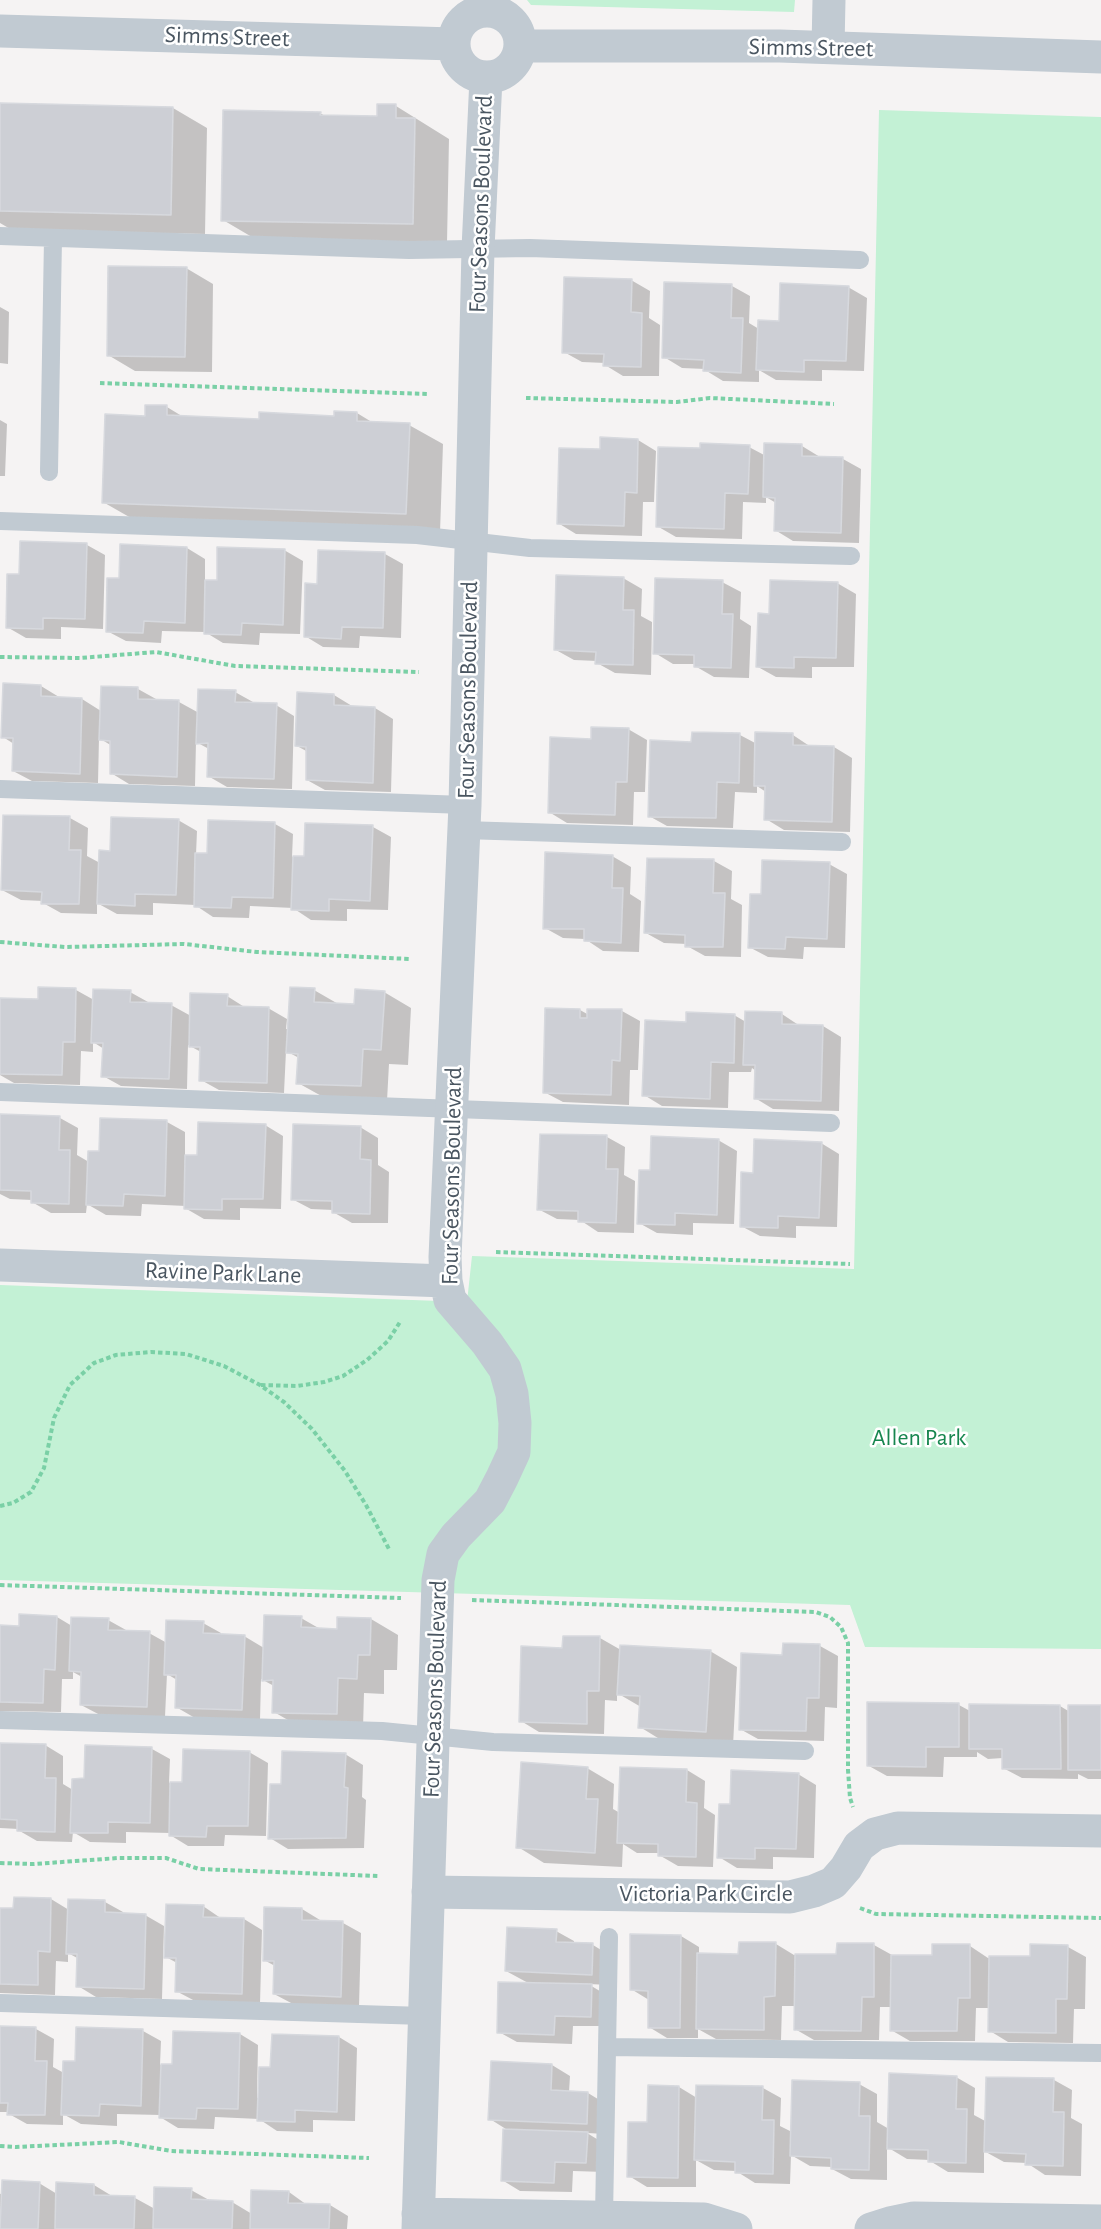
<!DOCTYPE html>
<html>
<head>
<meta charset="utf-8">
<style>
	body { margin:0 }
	canvas { display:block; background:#f5f3f3 }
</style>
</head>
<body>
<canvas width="1101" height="2229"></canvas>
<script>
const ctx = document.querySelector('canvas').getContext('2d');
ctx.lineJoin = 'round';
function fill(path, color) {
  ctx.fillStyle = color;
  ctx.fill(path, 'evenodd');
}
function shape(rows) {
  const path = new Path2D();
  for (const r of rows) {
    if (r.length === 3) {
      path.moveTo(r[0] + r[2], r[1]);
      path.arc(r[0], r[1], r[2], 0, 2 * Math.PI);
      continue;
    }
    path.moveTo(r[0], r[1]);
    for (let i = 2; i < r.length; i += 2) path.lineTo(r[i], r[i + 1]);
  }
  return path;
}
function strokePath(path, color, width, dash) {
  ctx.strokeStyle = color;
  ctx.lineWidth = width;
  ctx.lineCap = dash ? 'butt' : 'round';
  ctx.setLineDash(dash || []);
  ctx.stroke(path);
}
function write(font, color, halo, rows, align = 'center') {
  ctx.font = font + ' "Alegreya Sans",sans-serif';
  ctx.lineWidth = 5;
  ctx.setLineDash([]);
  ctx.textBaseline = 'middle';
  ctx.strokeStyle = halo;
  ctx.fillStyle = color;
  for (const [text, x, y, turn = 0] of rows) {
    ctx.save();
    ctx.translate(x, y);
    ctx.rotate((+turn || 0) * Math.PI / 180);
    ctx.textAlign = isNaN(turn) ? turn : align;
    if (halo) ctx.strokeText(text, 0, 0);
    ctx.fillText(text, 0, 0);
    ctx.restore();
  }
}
const green = shape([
	[527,0,795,0,794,12,531,5],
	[879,110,1101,117,1101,1649,865,1647,850,1605,0,1580,0,1285,467,1302,472,1256,854,1269]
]);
const shadow = shape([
	[0,105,173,108,207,128,205,234,12,230,0,223],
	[396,106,449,139,447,243,257,240,223,220,320,113,327,117,378,118],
	[186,268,213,284,212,372,135,371,108,355],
	[631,280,650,291,649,318,660,325,659,376,623,376,605,365,605,363,582,362,564,352],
	[732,286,750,296,749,323,759,329,780,323,848,287,867,298,864,371,822,370,822,381,776,380,759,370,759,382,723,381,705,370,705,369,682,368,664,357],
	[0,307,9,312,8,364,0,363],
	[167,407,185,418,260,420,336,417,357,413,375,424,409,425,443,444,440,533,138,522,103,502,146,417],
	[0,420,7,424,5,476,0,476],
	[638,440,656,451,654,502,643,502,642,536,576,534,558,523,601,451],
	[802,446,820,457,843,459,861,469,859,543,793,541,775,530,776,503,766,497,766,503,743,502,742,539,676,537,657,526,701,450,749,447,766,456],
	[87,545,105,555,103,629,61,627,61,639,26,638,7,627,20,576],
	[121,546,187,548,205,559,205,581,218,582,284,550,303,561,300,634,260,633,259,645,223,643,205,632,162,631,161,643,126,641,107,631,120,579],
	[385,554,403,564,401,638,360,636,359,648,323,647,305,636],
	[623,578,642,589,641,616,652,622,651,675,615,673,597,663,597,661,574,660,556,650],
	[722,582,741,592,740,619,751,626,749,678,714,677,695,666,695,664,673,664,655,653],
	[837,583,856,594,854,667,812,667,812,678,776,677,758,667,771,615],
	[41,686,59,697,59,699,82,699,101,711,138,689,156,699,179,702,199,713,235,692,253,702,253,704,276,705,294,716,292,789,227,787,208,776,209,749,196,742,195,786,129,784,111,773,112,746,99,738,98,783,32,781,13,771,14,744,3,737],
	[334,695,352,706,352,708,375,708,393,719,391,792,325,790,307,780,308,752,297,746],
	[628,729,647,740,645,792,634,792,633,825,567,823,549,812],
	[693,733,740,735,757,744,793,735,811,747,834,747,852,758,850,832,784,830,766,819,766,792,757,786,757,793,735,792,733,828,667,826,649,816,693,743],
	[4,816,70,818,88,828,87,856,100,863,112,852,178,820,197,831,196,855,208,855,275,824,293,834,292,857,306,858,373,827,391,837,388,910,347,909,347,921,311,920,293,908,250,906,249,918,213,917,195,905,153,903,153,915,117,914,97,903,97,914,61,913,43,903,43,901,21,900,2,890],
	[612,856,631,867,630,894,641,901,639,952,603,951,585,939,563,938,545,928],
	[714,861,732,871,731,899,742,905,741,957,705,956,687,946,687,944,664,943,646,933],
	[829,864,847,874,845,948,804,947,803,959,768,957,749,947,762,895],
	[76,990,94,1000,130,992,148,1002,148,1004,171,1005,191,1016,227,996,246,1008,268,1008,287,1019,286,1029,289,1029,314,990,340,1005,356,1006,384,992,411,1008,408,1065,389,1064,387,1101,325,1098,298,1083,299,1058,286,1051,284,1093,219,1090,201,1080,201,1052,188,1045,187,1089,121,1086,103,1076,104,1049,93,1042,93,1052,81,1051,80,1085,14,1083,0,1075,0,999,39,1000],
	[580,1010,589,1015,622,1011,640,1021,638,1070,630,1070,629,1105,563,1102,544,1092],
	[782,1014,800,1026,823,1026,841,1037,839,1111,773,1109,755,1098,756,1071,752,1068,751,1072,729,1072,728,1108,662,1106,644,1095,688,1023,734,1015,746,1022],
	[0,1116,60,1118,78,1128,77,1155,89,1162,101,1153,101,1119,167,1122,185,1132,185,1156,198,1156,265,1125,283,1136,281,1209,240,1208,240,1220,204,1219,185,1208,186,1206,142,1204,141,1216,106,1215,87,1204,86,1213,51,1213,32,1202,32,1200,10,1199,0,1194],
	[360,1127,378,1138,378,1165,389,1172,388,1223,352,1223,333,1212,333,1210,311,1209,292,1199],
	[607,1137,625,1147,624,1175,635,1181,634,1233,598,1232,580,1220,557,1219,538,1209],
	[718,1140,737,1151,734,1224,693,1223,693,1235,657,1233,639,1223,652,1171],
	[821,1143,839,1154,837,1227,796,1226,796,1238,760,1236,741,1226,754,1174],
	[57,1617,72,1626,108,1620,126,1630,126,1632,149,1633,167,1643,203,1623,221,1633,221,1635,244,1636,264,1648,301,1618,322,1630,338,1630,371,1619,398,1635,397,1670,384,1670,384,1694,364,1693,363,1729,300,1727,274,1712,274,1686,261,1679,260,1720,195,1718,176,1707,177,1680,167,1674,165,1717,100,1715,81,1705,82,1677,73,1672,73,1679,62,1679,61,1712,0,1711,0,1627,20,1628],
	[600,1638,621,1650,710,1651,737,1667,733,1746,666,1743,640,1727,641,1707,617,1693,617,1701,605,1700,604,1734,539,1732,521,1721,564,1649],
	[820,1646,838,1656,837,1708,825,1707,824,1741,758,1739,740,1729],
	[869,1704,959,1705,970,1711,970,1706,1060,1706,1070,1712,1101,1707,1101,1779,1088,1779,1078,1774,1078,1779,1022,1778,1003,1768,1003,1758,988,1759,977,1752,977,1757,944,1757,943,1777,887,1776,869,1766],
	[0,1744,45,1745,63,1756,63,1784,73,1790,85,1780,152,1749,170,1759,169,1783,183,1783,249,1752,268,1763,266,1836,225,1835,224,1846,188,1846,170,1835,170,1833,126,1832,126,1843,90,1842,73,1832,72,1842,37,1841,18,1830,18,1829,0,1828],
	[345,1754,363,1765,362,1797,366,1800,364,1848,288,1849,270,1838,283,1785],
	[587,1768,614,1784,613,1809,620,1813,687,1770,705,1781,704,1808,715,1815,713,1867,678,1866,659,1855,659,1853,637,1853,623,1844,622,1867,544,1863,518,1847],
	[798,1774,816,1785,814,1858,773,1857,773,1869,737,1868,719,1857,732,1806],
	[51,1899,69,1910,105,1902,123,1912,123,1914,145,1915,164,1926,162,1999,96,1997,78,1986,79,1959,68,1953,68,1962,56,1961,55,1995,0,1993,0,1909,15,1910],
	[203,1906,222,1919,244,1919,262,1930,260,2004,195,2001,176,1991,177,1963,166,1957],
	[302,1909,320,1920,320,1922,343,1923,361,1933,359,2007,293,2004,274,1994,275,1966,264,1960],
	[556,1931,574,1941,574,1944,593,1945,611,1956,610,1985,588,1984,610,1997,609,2026,573,2026,572,2044,517,2042,499,2032,530,1984,506,1971],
	[681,1936,699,1947,699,1955,740,1955,740,1943,776,1944,794,1955,838,1956,874,1945,892,1955,933,1957,970,1946,988,1958,1032,1958,1068,1947,1086,1957,1085,2009,1074,2009,1073,2043,1008,2042,990,2031,990,2008,976,2008,975,2041,910,2041,891,2030,892,2007,880,2007,879,2040,814,2040,795,2029,796,2006,782,2006,781,2040,716,2039,698,2029,698,2038,667,2038,649,2027,649,2000,631,1989],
	[0,2028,36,2029,54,2039,53,2067,64,2073,76,2063,143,2031,161,2041,160,2065,173,2066,174,2032,240,2034,258,2045,257,2098,260,2098,272,2069,339,2037,357,2048,355,2121,313,2120,313,2132,277,2131,259,2119,215,2117,214,2129,178,2128,160,2117,160,2115,117,2114,117,2126,81,2124,63,2114,63,2125,27,2124,9,2114,9,2112,0,2112],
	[552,2065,570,2076,569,2092,588,2093,606,2104,605,2134,587,2133,605,2144,604,2172,573,2171,572,2192,520,2191,502,2180,509,2131,490,2119],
	[956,2077,975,2088,974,2115,987,2122,1054,2080,1072,2090,1071,2118,1082,2124,1081,2176,1045,2175,1027,2163,1004,2162,984,2151,984,2173,948,2172,930,2161,930,2160,907,2159,887,2147,887,2180,851,2179,832,2169,832,2167,810,2166,791,2155,790,2184,755,2183,736,2171,714,2170,696,2160,696,2187,647,2187,629,2176,649,2124,679,2087,697,2098,697,2086,763,2088,781,2098,780,2126,792,2132,859,2084,877,2094,877,2122,889,2129],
	[39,2183,57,2194,94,2185,112,2196,135,2198,155,2209,191,2190,209,2200,232,2202,252,2214,289,2192,307,2205,330,2205,348,2216,347,2229,0,2229,0,2194]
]);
const building = shape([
	[0,103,173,107,171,215,0,211,0,103],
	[377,104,396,104,396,118,415,118,413,224,221,221,223,110,321,112,320,115,377,116,377,104],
	[108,266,187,267,185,357,107,356,108,266],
	[564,277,632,279,631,312,642,313,641,367,603,366,604,354,562,353,564,277],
	[664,282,732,284,731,318,743,318,741,373,703,371,704,360,662,358,664,282],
	[780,283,849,286,846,361,804,360,804,372,756,370,758,320,779,321,780,283],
	[145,405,167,405,167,415,259,419,259,412,334,416,334,411,357,412,357,421,410,423,406,514,102,503,105,414,145,416,145,405],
	[600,437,638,439,637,493,625,492,624,526,557,524,559,448,600,449,600,437],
	[700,443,750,445,748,494,725,493,724,529,656,527,658,447,700,448,700,443],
	[764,443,802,444,802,456,843,457,841,533,774,531,775,498,763,497,764,443],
	[20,541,87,543,85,619,43,618,43,629,6,628,7,574,19,574,20,541],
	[120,544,187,547,185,623,144,621,143,633,106,632,107,578,119,578,120,544],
	[217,547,285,549,283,625,242,623,241,635,204,634,205,580,217,580,217,547],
	[318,550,385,552,383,628,342,627,341,639,304,637,305,583,317,584,318,550],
	[556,575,624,577,623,610,634,610,633,665,595,664,596,652,554,650,556,575],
	[655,578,723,580,722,614,733,614,731,668,694,667,694,655,653,654,655,578],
	[770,580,838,582,836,658,794,657,794,668,756,667,758,613,769,614,770,580],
	[3,683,41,685,41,696,82,698,80,774,12,771,13,738,1,738,3,683],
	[101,686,138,687,138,699,179,700,177,777,110,774,110,741,99,740,101,686],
	[198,689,236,690,235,702,277,703,274,779,207,777,208,743,196,744,198,689],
	[297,692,334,694,334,705,375,707,373,783,306,780,306,747,295,746,297,692],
	[591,727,629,728,627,782,616,782,615,815,548,813,550,737,591,739,591,727],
	[692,732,740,733,739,783,717,782,716,818,648,817,650,740,691,742,692,732],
	[755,732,793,733,793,745,834,746,832,822,764,820,765,786,754,786,755,732],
	[3,815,70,816,69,850,81,850,79,904,41,904,42,892,1,890,3,815],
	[111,817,179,819,176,895,135,894,135,906,97,904,99,850,110,851,111,817],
	[208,820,275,822,273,898,232,897,231,908,194,907,195,853,207,853,208,820],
	[305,823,373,825,370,901,329,899,329,911,291,910,293,856,304,856,305,823],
	[545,852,613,855,612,888,623,888,621,943,584,941,584,929,543,929,545,852],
	[647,858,714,859,713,893,725,893,723,947,685,947,685,935,644,933,647,858],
	[762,860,830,862,827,939,786,937,785,949,748,948,750,894,761,894,762,860],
	[38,987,76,988,75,1042,63,1042,62,1075,0,1074,0,998,38,999,38,987],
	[290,987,315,988,314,1002,354,1004,355,989,385,991,381,1050,363,1049,361,1086,296,1084,298,1054,286,1053,290,987],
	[93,989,131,990,130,1002,172,1003,169,1079,101,1077,103,1043,91,1043,93,989],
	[190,993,228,994,227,1006,269,1007,267,1083,199,1081,200,1047,189,1047,190,993],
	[545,1008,580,1009,580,1018,587,1018,587,1009,622,1009,620,1061,612,1060,611,1095,543,1093,545,1008],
	[745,1011,782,1012,782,1024,823,1025,821,1101,754,1099,755,1065,743,1065,745,1011],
	[686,1012,735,1014,734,1063,711,1062,710,1099,642,1096,645,1020,686,1022,686,1012],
	[0,1114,60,1116,59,1150,70,1150,69,1204,31,1203,31,1191,0,1190,0,1114],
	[100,1118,167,1120,165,1196,124,1194,123,1206,86,1205,88,1151,99,1151,100,1118],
	[198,1122,266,1124,263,1199,222,1199,222,1210,184,1209,185,1155,197,1155,198,1122],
	[293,1124,361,1126,360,1159,371,1160,370,1214,332,1213,332,1201,291,1200,293,1124],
	[540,1134,607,1135,606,1169,618,1169,616,1223,578,1222,578,1211,537,1210,540,1134],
	[651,1136,719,1139,717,1215,675,1213,675,1225,637,1224,639,1170,650,1170,651,1136],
	[754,1139,822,1142,819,1218,778,1216,778,1228,740,1227,741,1172,753,1173,754,1139],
	[19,1614,57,1616,55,1670,44,1669,43,1703,0,1702,0,1625,19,1626,19,1614],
	[264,1615,302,1616,301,1627,337,1629,337,1617,371,1618,370,1655,358,1655,357,1679,338,1678,337,1714,272,1713,273,1680,262,1681,264,1615],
	[71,1617,109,1618,108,1630,150,1631,147,1707,80,1705,81,1672,69,1671,71,1617],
	[166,1620,204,1621,203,1633,245,1635,242,1710,175,1708,176,1675,164,1675,166,1620],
	[563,1636,600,1636,599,1691,587,1691,587,1724,519,1722,521,1646,562,1648,563,1636],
	[783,1643,820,1644,819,1698,807,1698,806,1731,739,1730,741,1653,782,1655,783,1643],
	[620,1645,711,1650,706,1732,638,1728,640,1696,617,1695,620,1645],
	[867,1702,959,1703,959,1747,926,1747,926,1767,867,1766,867,1702],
	[969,1704,1060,1705,1061,1769,1002,1769,1002,1749,969,1749,969,1704],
	[1068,1705,1101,1705,1101,1770,1068,1770,1068,1705],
	[0,1743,46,1744,45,1778,56,1778,55,1832,17,1831,17,1820,0,1819,0,1743],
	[85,1745,152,1747,150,1823,108,1822,108,1833,70,1833,72,1779,84,1778,85,1745],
	[183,1749,250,1751,248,1826,207,1826,206,1837,169,1836,170,1782,182,1782,183,1749],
	[282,1751,346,1753,344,1787,348,1788,346,1838,268,1839,270,1784,281,1784,282,1751],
	[521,1762,588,1767,586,1799,598,1799,595,1853,516,1848,521,1762],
	[620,1767,687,1769,686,1802,697,1803,696,1857,658,1856,658,1844,617,1843,620,1767],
	[731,1770,799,1773,796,1849,755,1848,755,1859,717,1858,719,1804,730,1804,731,1770],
	[14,1897,51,1898,50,1952,38,1951,38,1985,0,1984,0,1908,13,1908,14,1897],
	[68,1899,105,1900,105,1912,146,1914,144,1989,76,1987,77,1954,66,1954,68,1899],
	[166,1904,204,1905,203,1917,244,1918,242,1994,175,1992,176,1958,164,1958,166,1904],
	[264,1907,302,1908,302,1920,343,1921,341,1997,273,1994,274,1961,263,1961,264,1907],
	[507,1927,557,1929,556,1942,593,1943,592,1975,505,1971,507,1927],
	[630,1934,681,1935,680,2028,648,2028,648,1991,630,1990,630,1934],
	[739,1942,776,1942,775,1996,764,1997,764,2030,696,2029,697,1953,738,1954,739,1942],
	[837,1943,874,1943,874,1997,862,1997,861,2031,794,2030,795,1954,836,1954,837,1943],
	[932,1944,970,1944,970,1998,958,1998,957,2031,890,2031,891,1955,932,1955,932,1944],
	[1030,1944,1068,1945,1067,1999,1056,1999,1056,2033,988,2032,989,1956,1030,1956,1030,1944],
	[498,1982,592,1984,591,2017,555,2016,554,2035,497,2033,498,1982],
	[0,2026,36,2027,35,2061,47,2061,45,2115,7,2115,8,2103,0,2103,0,2026],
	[76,2027,143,2029,141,2106,100,2104,99,2116,61,2115,63,2061,75,2061,76,2027],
	[173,2031,240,2033,238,2109,197,2108,196,2119,159,2118,161,2064,172,2064,173,2031],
	[272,2034,339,2036,337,2112,295,2110,295,2122,257,2121,259,2067,270,2067,272,2034],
	[491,2061,552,2064,551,2090,588,2092,587,2124,488,2120,491,2061],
	[889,2073,957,2076,956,2109,967,2109,966,2163,928,2162,928,2150,887,2149,889,2073],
	[986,2077,1054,2078,1053,2112,1064,2112,1063,2166,1025,2165,1026,2154,984,2152,986,2077],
	[792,2080,860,2082,859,2116,870,2116,869,2170,831,2169,831,2158,790,2156,792,2080],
	[648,2085,679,2086,678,2178,627,2177,628,2122,647,2122,648,2085],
	[696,2085,763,2086,762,2120,774,2120,773,2174,735,2173,735,2162,694,2160,696,2085],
	[503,2129,588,2132,586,2163,555,2162,554,2183,501,2181,503,2129],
	[2,2180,40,2182,38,2229,0,2229,2,2180],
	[56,2182,94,2184,94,2195,135,2196,134,2229,55,2229,56,2182],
	[154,2187,192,2188,191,2199,233,2201,232,2229,153,2229,154,2187],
	[251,2190,289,2191,288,2203,330,2204,329,2229,250,2229,251,2190]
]);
const path = shape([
	[100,383,429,394],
	[526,398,677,402,710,398,834,404],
	[0,657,80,658,156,652,235,666,419,672],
	[0,942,65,947,184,944,257,952,410,959],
	[496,1252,850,1264],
	[261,1385,297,1386,324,1382,343,1376,367,1360,388,1341,400,1322],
	[0,1506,13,1503,31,1492,44,1468,54,1418,70,1385,94,1363,116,1355,151,1352,186,1354,224,1366,260,1385,284,1402,312,1429,345,1471,366,1505,390,1551],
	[0,1585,401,1598],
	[472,1600,816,1612,830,1617,841,1627,848,1643,848,1770,850,1798,853,1807],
	[0,1863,34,1864,118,1858,166,1858,199,1869,378,1876],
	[860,1908,876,1914,1101,1918],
	[0,2146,16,2147,119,2142,171,2151,369,2158]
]);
const service = shape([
	[0,236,409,250,530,248,860,260],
	[49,472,53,238],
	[0,521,417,535,530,548,851,556],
	[0,789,465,805],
	[464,830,842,842],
	[0,1092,831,1123],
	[0,1720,382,1731,493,1742,805,1751],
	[0,2003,424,2016],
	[607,2047,1101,2053],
	[604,2217,609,1937]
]);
const minor = shape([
	[487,44,33],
	[0,31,454,44],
	[521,46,780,46,1101,57],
	[828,47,829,0],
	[0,1265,446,1281],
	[428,1892,790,1897,814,1891,833,1883,846,1868,859,1846,875,1834,898,1828,1101,1831],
	[418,2214,704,2219,736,2229],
	[418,2229,438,1580,443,1554,456,1536,490,1501,502,1478,514,1452,515,1423,512,1394,505,1369,487,1343,450,1300,446,1281,445,1257,465,805,478,249,486,78],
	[871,2229,890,2223,914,2218,1101,2221]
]);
const streetNames = [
	["Simms Street",227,37,2],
	["Simms Street",811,48,1],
	["Four Seasons Boulevard",481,204,-88],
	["Four Seasons Boulevard",468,690,-89],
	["Four Seasons Boulevard",452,1176,-89],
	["Ravine Park Lane",223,1273,2],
	["Four Seasons Boulevard",435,1689,-88],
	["Victoria Park Circle",706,1894]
];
const parkNames = [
	["Allen Park",919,1438]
];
fill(green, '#c3f1d5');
fill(shadow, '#0003');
fill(building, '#cdcfd5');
strokePath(building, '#d7d9de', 1.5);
strokePath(path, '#7ad0a6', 4, [4.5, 3]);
strokePath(service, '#c1cad2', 18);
strokePath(minor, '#c1cad2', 33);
write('24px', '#4a5661', '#fff', streetNames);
write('24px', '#17864f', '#fff', parkNames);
</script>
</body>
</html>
